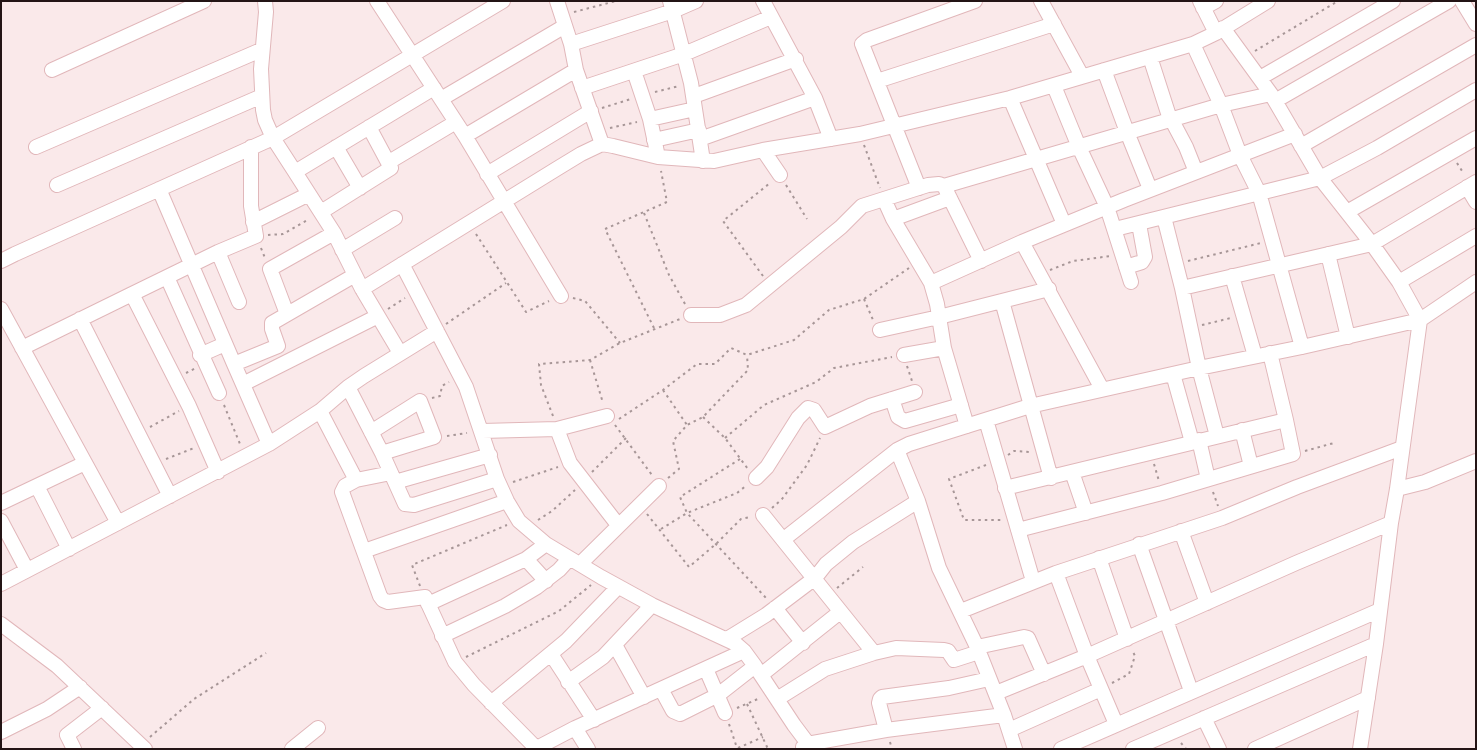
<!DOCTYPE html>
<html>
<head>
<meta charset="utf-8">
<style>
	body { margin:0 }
	#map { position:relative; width:1477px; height:750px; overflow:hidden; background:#fae9ea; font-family:Barlow,sans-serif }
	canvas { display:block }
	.frame { position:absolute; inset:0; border:2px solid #231415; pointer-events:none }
</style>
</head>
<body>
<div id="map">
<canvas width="1477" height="750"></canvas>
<div class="frame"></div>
</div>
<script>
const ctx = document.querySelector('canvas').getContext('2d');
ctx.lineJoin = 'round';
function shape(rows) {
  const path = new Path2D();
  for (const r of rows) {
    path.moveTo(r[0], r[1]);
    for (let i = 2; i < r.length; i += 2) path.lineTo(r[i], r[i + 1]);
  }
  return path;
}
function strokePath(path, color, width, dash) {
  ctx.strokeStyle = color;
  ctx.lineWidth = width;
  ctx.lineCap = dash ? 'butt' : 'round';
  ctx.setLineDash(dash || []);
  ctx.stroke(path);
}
const path = shape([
	[574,12,616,1],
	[1255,51,1338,1],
	[655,92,679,86],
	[602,108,631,99],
	[610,128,637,122],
	[864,145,880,188],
	[1457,163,1464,174],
	[786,185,807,219],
	[644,213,669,275,685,304],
	[476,234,526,312,549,301],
	[268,235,283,234,309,219],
	[261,248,265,258],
	[1188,261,1261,243],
	[1050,270,1073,261,1111,256],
	[763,276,723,221,770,183],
	[573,298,585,301,620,343],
	[864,299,873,320],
	[388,309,405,298],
	[446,324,506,283],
	[1202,325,1231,318],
	[654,328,605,229,667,202,661,171],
	[590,360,603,403],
	[907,366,912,381],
	[186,373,196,368],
	[663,390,687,425],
	[432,398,440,396,442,386,449,382],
	[224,405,240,444],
	[553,416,541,385,539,364,590,360,620,343,680,319],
	[703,417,725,438,748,469],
	[619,419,663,390,697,364,715,364,731,348,747,355,794,340,829,310,864,299,909,268],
	[615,425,652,475],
	[150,427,179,411],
	[447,436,467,433],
	[725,438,764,405,816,382,834,368,892,357],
	[1305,451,1334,443],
	[1008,455,1014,451,1030,452],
	[166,459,194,448],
	[740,459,680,497,687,513,767,599],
	[1154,464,1159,481],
	[986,465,949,479,964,520,1003,520],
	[592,472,626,438],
	[668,478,679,469,673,441,687,425,703,417,748,370,747,355],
	[513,482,558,467],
	[1213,492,1218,506],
	[772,508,782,499,807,465,820,438],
	[647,514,689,567,717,543,741,519,750,517],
	[538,520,552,511,575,490],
	[661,529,687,513,737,493,747,485],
	[420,586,412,565,507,525],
	[837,588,863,567],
	[466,657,559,611,591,585],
	[1112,683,1129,674,1135,656,1132,650],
	[747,704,768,749],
	[737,708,760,698],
	[729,724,737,748],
	[150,737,194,699,266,653],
	[890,742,892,749],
	[1181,743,1186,749],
	[738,748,763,737]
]);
const street = shape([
	[265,1,266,12,261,69,263,110,265,120,273,138,295,172],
	[377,1,465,136,561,296],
	[557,1,571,44,576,70,602,144],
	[670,1,691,83,703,161],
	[763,1,815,98,831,139],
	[1041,1,1082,76],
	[1200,1,1216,33],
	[1462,1,1476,24],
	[1203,8,1216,1],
	[1223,28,1271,94,1320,178,1372,244,1399,282,1420,320,1397,489,1391,523,1376,644,1360,749],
	[571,44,673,11,696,1],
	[1193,44,1221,105,1240,155,1259,193,1302,347],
	[1150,57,1168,113,1186,147,1196,172],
	[52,70,204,1],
	[1104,70,1127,132,1150,189],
	[634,71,650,119,658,157],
	[1260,78,1393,1],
	[877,81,1054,24],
	[1054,86,1079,147,1107,207,1131,282],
	[582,88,684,54,771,17],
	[694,96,796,59],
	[1010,98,1064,224],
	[441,99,565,26],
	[1275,101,1449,1],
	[650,119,695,109],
	[465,136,576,70],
	[700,139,815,98],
	[654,140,699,130],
	[1301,146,1476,45],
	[36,147,261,50],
	[336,147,360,188],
	[763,150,780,175],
	[389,162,456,122],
	[487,174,591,111],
	[57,185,262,96],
	[944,186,981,261],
	[1467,187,1476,202],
	[919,188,862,44,867,40,975,1],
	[159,189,234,364,278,346,272,329,272,323,355,275],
	[884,199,893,219,931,283,937,304,944,348,967,426],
	[321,212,391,168,369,127],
	[1347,212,1476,138],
	[1164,217,1182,288,1199,368,1217,436],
	[893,219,950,198],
	[253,222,309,194],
	[1115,229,1320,178,1377,148,1476,90],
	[1022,242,1102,389],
	[342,250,395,218],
	[218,252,239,302],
	[1328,254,1348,337],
	[1,261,15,254,273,138,503,1],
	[402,264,466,387,497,479,507,501,519,521,546,544,601,577,652,605,736,644,744,651,755,666,794,725,812,749],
	[1126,267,1142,262,1145,257,1139,224],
	[1232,276,1255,356],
	[167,277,219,393],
	[1399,282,1476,236],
	[931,283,1022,242,1124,200,1295,134],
	[1182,288,1372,244,1476,182],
	[362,289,558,168,581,154,602,144,613,146,658,157,714,161,763,150,860,134,1010,98,1193,44,1216,33,1268,1],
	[1002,301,1051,478],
	[1,309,118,523],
	[287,314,270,269,334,233],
	[691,315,720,315,746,305,841,227,862,206,928,185,939,184,944,186,1221,105,1271,94],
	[80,319,170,496],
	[880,330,939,317,1049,289],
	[22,348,132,294],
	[400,353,362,289,334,233,295,172,434,88],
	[200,355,225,344],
	[904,355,944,348],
	[234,364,269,444],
	[1173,374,1192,442],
	[243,384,378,316],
	[348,387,382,453,405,504,414,505,497,479],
	[892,399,898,417,905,421,961,405],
	[320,411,356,480,391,473],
	[986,420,1033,581],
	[557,429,570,463,618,525],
	[1242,430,1251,466],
	[482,431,557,429,607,416],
	[371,432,420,401,434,437,382,453],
	[1199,440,1208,479],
	[897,450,918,501],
	[218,472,189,406,132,294,218,252,256,236,251,206,251,147],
	[1072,472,1086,513],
	[756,478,767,467,798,418,808,408,814,410,825,427,870,406,915,392],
	[356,480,345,486,342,492,380,596,383,600,388,602,425,597,455,662,474,685,537,749],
	[395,482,490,455],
	[37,486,69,549],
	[1005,488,1286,420,1270,353],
	[1397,489,1425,482,1476,461],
	[1,503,85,463],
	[763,515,874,653],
	[1,521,27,570],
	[1018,530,1162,493,1293,454,1286,420],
	[1181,531,1207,603],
	[784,539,897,450,909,444,1030,406,1199,368,1302,347,1420,320,1476,282],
	[1139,544,1191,691],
	[364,551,507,501],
	[1099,558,1127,639],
	[526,559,546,581],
	[580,564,659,486],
	[1056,573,1087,656,1116,724],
	[1,584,269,444,320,411,348,387,364,376,437,331],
	[428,604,526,559,546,544],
	[775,608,803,643],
	[961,611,1056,573,1222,518,1297,487,1402,448],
	[1,624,57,666,145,749],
	[442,636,505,606,537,587,559,570,569,559],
	[727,639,766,615,815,578,826,564,853,542,918,501,939,568,977,647,1004,715,1015,749],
	[615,645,644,697],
	[977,647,1024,637,1028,638,1044,674],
	[551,654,594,720],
	[706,669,725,713],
	[761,675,840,612],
	[568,682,603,657,652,605],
	[661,689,673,711,680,714,718,695,755,666],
	[996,693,1087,656,1296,563,1391,523],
	[777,699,825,669,874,653,896,648,944,650,948,651,954,660,979,652],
	[491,703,566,641,618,587],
	[1204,718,1219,749],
	[575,728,588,749],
	[886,730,879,703,880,699,882,697,949,688,989,679],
	[1009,730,1101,689],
	[1,732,47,709,80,687],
	[803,747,807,744,886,730,1004,715],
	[74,749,67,735,102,708],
	[292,749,318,728],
	[535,749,575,728,744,651],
	[1061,749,1380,610],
	[1133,749,1376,644],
	[1255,749,1368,698]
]);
strokePath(street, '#e1b7ba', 16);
strokePath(path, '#a79697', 2, [2.5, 4]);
strokePath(street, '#fff', 14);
</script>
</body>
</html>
